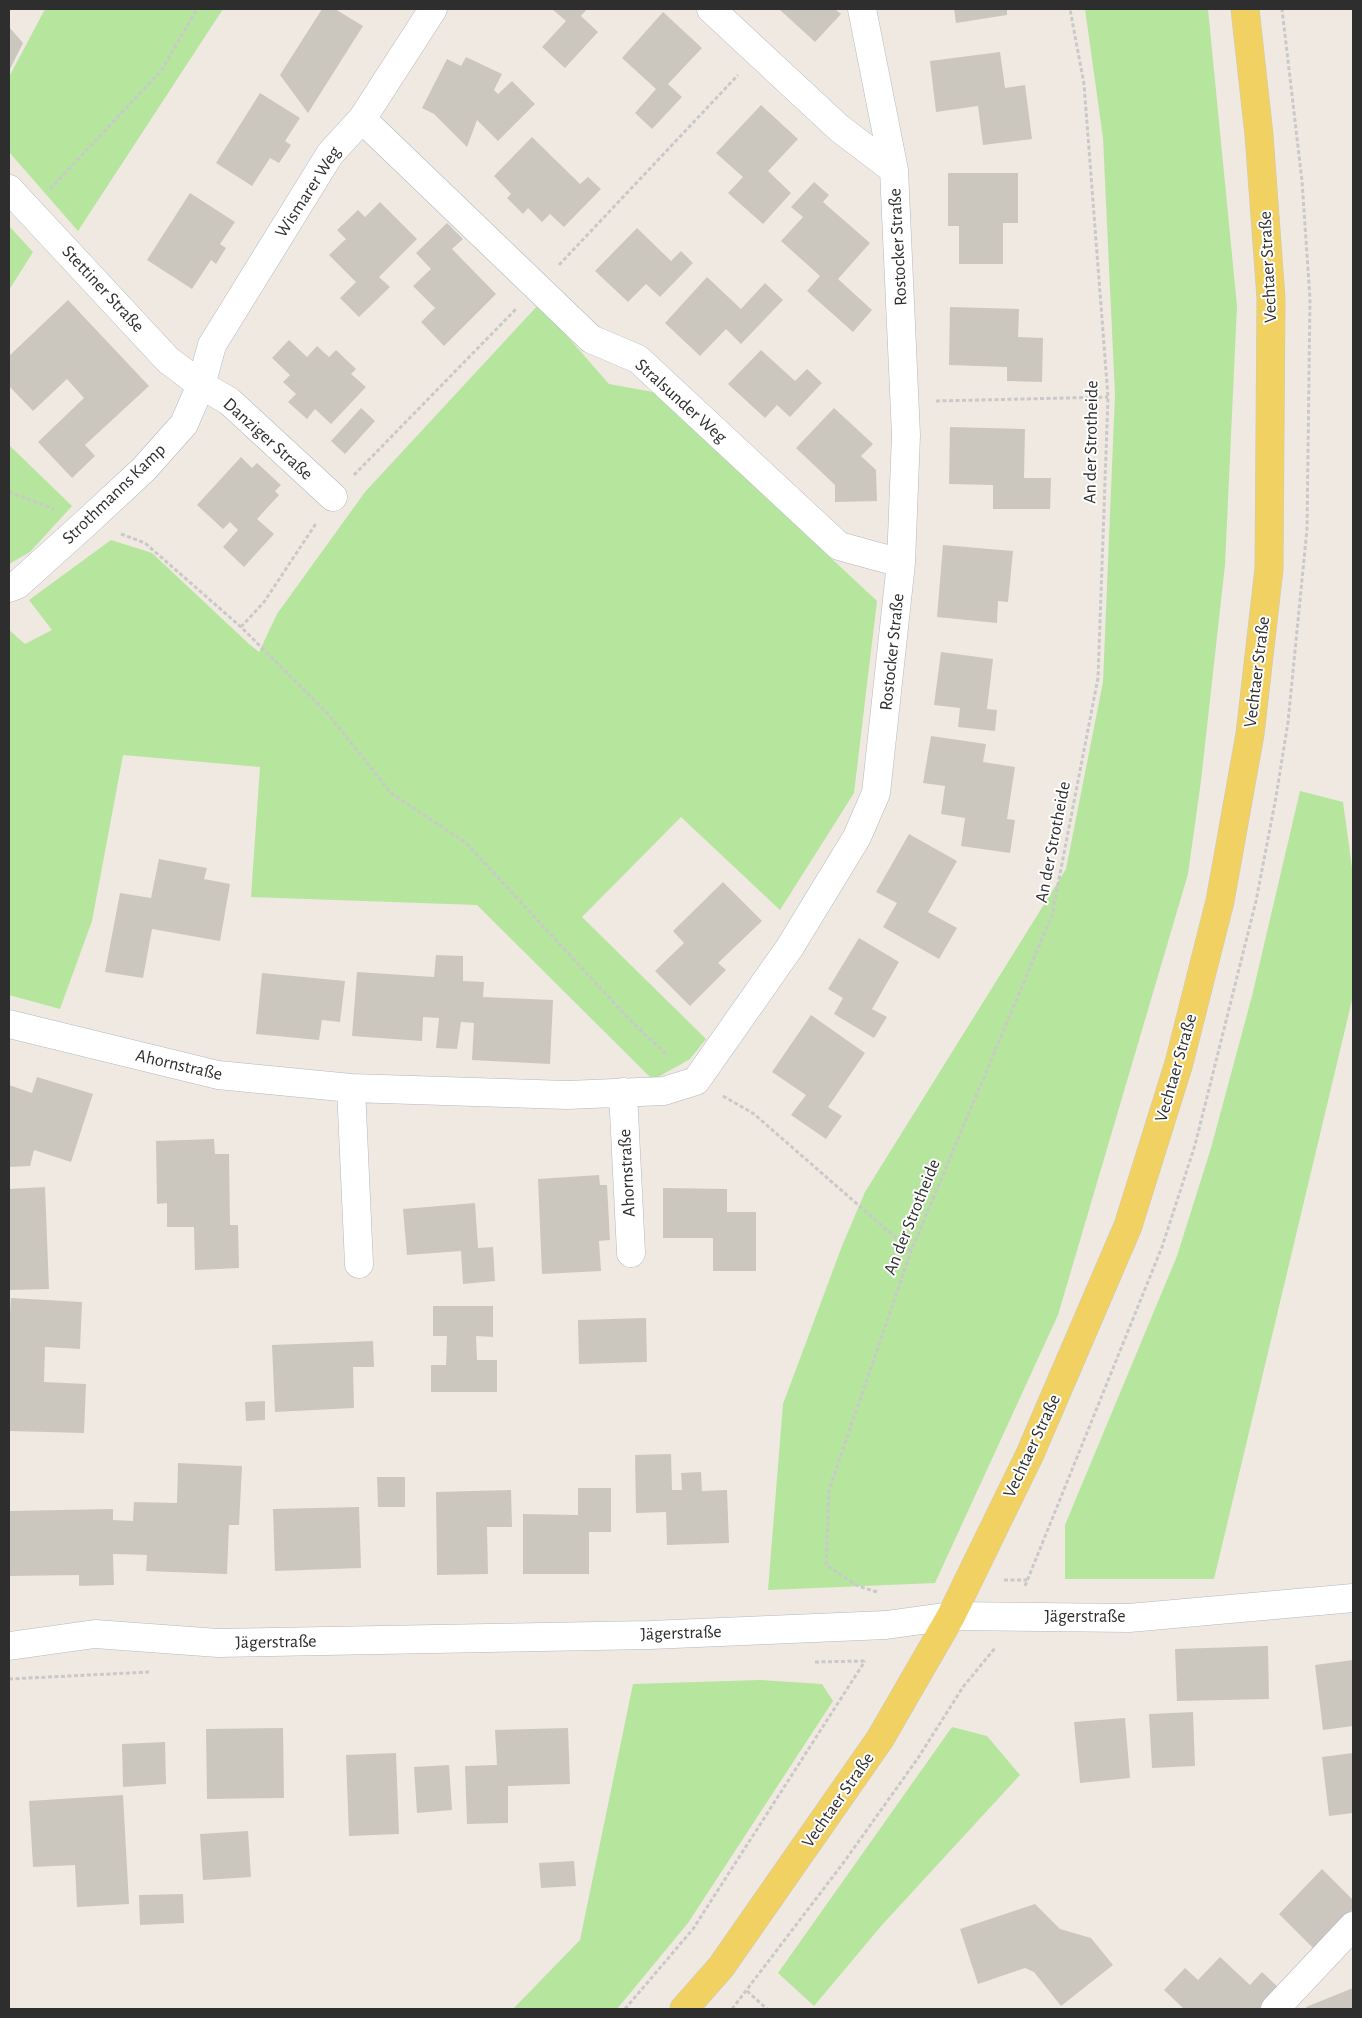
<!DOCTYPE html>
<html>
<head>
<meta charset="utf-8">
<style>
	body { margin:0 }
	#map { position:relative; width:1362px; height:2018px; overflow:hidden; background:#efe9e1; font-family:"Alegreya Sans",sans-serif }
	canvas { display:block }
	.frame { position:absolute; inset:0; border:10px solid #2e2e2e; pointer-events:none }
</style>
</head>
<body>
<div id="map">
<canvas width="1362" height="2018"></canvas>
<div class="frame"></div>
</div>
<script>
const ctx = document.querySelector('canvas').getContext('2d');
ctx.lineJoin = 'round';
function fill(path, color) {
  ctx.fillStyle = color;
  ctx.fill(path, 'evenodd');
}
function shape(rows) {
  const path = new Path2D();
  for (const r of rows) {
    path.moveTo(r[0], r[1]);
    for (let i = 2; i < r.length; i += 2) path.lineTo(r[i], r[i + 1]);
  }
  return path;
}
function strokePath(path, color, width, dash) {
  ctx.strokeStyle = color;
  ctx.lineWidth = width;
  ctx.lineCap = dash ? 'butt' : 'round';
  ctx.setLineDash(dash || []);
  ctx.stroke(path);
}
function write(font, color, halo, rows, align = 'center') {
  ctx.font = font + ' "Alegreya Sans",sans-serif';
  ctx.lineWidth = 4;
  ctx.setLineDash([]);
  ctx.textBaseline = 'middle';
  ctx.strokeStyle = halo;
  ctx.fillStyle = color;
  for (const [text, x, y, turn = 0] of rows) {
    ctx.save();
    ctx.translate(x, y);
    ctx.rotate((+turn || 0) * Math.PI / 180);
    ctx.textAlign = isNaN(turn) ? turn : align;
    if (halo) ctx.strokeText(text, 0, 0);
    ctx.fillText(text, 0, 0);
    ctx.restore();
  }
}
const green = shape([
	[45,9,223,9,78,231,9,152,9,77],
	[1085,9,1208,9,1237,306,1225,565,1201,781,1188,874,1058,1315,935,1583,768,1590,783,1404,842,1246,865,1192,1066,869,1103,682,1115,395,1103,138],
	[9,226,33,252,9,290],
	[539,304,609,384,653,392,877,601,854,793,780,910,681,817,582,917,706,1039,690,1059,653,1080,477,905,251,897,260,767,123,755,92,921,60,1009,9,995,9,630,25,644,52,630,29,600,111,540,152,553,249,644,259,652,277,614,365,492],
	[9,445,72,506,30,552,9,564],
	[1300,791,1343,802,1353,875,1353,996,1214,1579,1065,1579,1065,1525,1177,1256,1211,1148,1252,996],
	[760,1680,822,1684,833,1701,688,1923,617,2009,513,2009,580,1940,633,1684],
	[952,1727,987,1736,1020,1775,882,1925,814,2006,778,1973]
]);
const building = shape([
	[322,9,335,9,363,26,308,113,280,75],
	[552,9,587,9,581,16,598,32,565,68,542,47,566,21],
	[779,9,835,9,841,14,815,42],
	[954,9,1007,9,1007,15,956,23],
	[663,12,702,48,668,84,682,97,652,129,635,113,656,89,622,58],
	[10,28,23,43,9,71,9,29],
	[1000,52,1005,88,1025,85,1032,139,983,145,978,106,936,112,930,61],
	[466,57,502,74,494,90,498,94,512,81,535,104,498,141,477,120,467,147,434,114,422,108,447,59,461,66],
	[260,93,300,118,285,141,291,145,279,163,270,158,252,186,216,163],
	[761,105,798,139,768,171,791,193,763,224,728,193,743,177,716,153],
	[532,137,580,184,588,177,601,189,564,227,550,214,542,222,528,208,523,214,507,198,511,194,494,176],
	[948,173,1018,173,1018,223,1003,223,1003,264,959,264,959,226,948,226],
	[814,182,829,195,823,202,870,243,838,279,872,310,853,332,807,291,820,276,781,241,803,217,791,207],
	[190,193,235,222,220,244,226,248,216,264,211,260,192,289,147,260],
	[380,202,417,239,379,277,390,287,359,317,340,298,356,282,329,255,346,239,337,230,358,210,365,217],
	[447,223,463,239,452,249,496,294,444,346,421,322,435,308,413,286,431,269,416,253],
	[637,228,671,261,681,251,693,263,660,297,646,284,628,302,595,271],
	[707,277,741,309,765,283,783,300,741,344,726,329,700,356,665,323],
	[68,300,149,386,85,445,95,456,72,478,38,442,84,398,67,379,33,411,9,386,9,356],
	[950,307,1019,309,1018,337,1043,338,1042,382,1007,381,1007,367,949,365],
	[289,340,307,357,317,346,329,357,336,350,356,369,351,374,366,387,331,424,315,409,307,419,288,402,296,394,283,382,290,375,272,358],
	[761,350,795,381,807,369,822,383,790,417,777,405,765,418,728,384],
	[361,408,375,421,345,454,331,441],
	[834,408,873,444,861,456,876,470,877,501,835,502,835,485,796,448],
	[950,427,1025,429,1024,478,1051,478,1050,509,993,509,993,485,949,484],
	[241,457,252,468,257,463,281,485,275,491,279,495,257,519,274,534,244,567,223,547,238,530,230,522,223,529,197,505],
	[943,545,1013,551,1008,602,998,601,997,623,937,617],
	[941,652,993,659,987,709,997,710,995,731,958,727,960,708,934,705],
	[931,736,986,744,983,762,1015,767,1007,819,1015,820,1010,853,961,846,965,818,941,814,945,786,923,783],
	[909,834,957,861,928,912,957,928,939,959,883,927,897,903,876,892],
	[159,859,207,868,204,879,230,884,220,941,152,929,143,978,105,972,120,893,151,898],
	[723,882,762,921,718,963,726,970,690,1006,655,971,684,943,673,931],
	[859,938,899,962,872,1009,887,1017,874,1038,834,1014,843,998,828,989],
	[436,955,463,956,463,981,484,982,483,997,553,1000,550,1064,472,1060,474,1023,461,1022,457,1049,436,1048,439,1018,423,1017,422,1041,352,1036,357,972,434,977],
	[262,973,345,981,340,1022,322,1020,319,1040,256,1034],
	[811,1015,865,1053,828,1107,842,1116,826,1139,791,1115,806,1095,772,1072],
	[37,1077,93,1094,71,1162,34,1150,30,1166,9,1167,9,1085,32,1093],
	[214,1139,215,1154,229,1154,230,1225,238,1225,239,1268,195,1270,194,1227,167,1227,167,1203,157,1204,156,1141],
	[599,1175,600,1185,607,1185,610,1240,599,1241,601,1271,542,1274,538,1179],
	[45,1187,49,1289,10,1290,9,1189],
	[663,1188,727,1189,727,1212,756,1212,756,1271,713,1271,713,1238,663,1238],
	[475,1203,478,1248,493,1247,495,1281,463,1284,461,1251,407,1255,403,1209],
	[11,1298,82,1302,80,1349,45,1347,44,1382,86,1384,84,1433,9,1431,9,1329],
	[433,1306,493,1306,493,1337,476,1336,477,1360,497,1360,497,1392,431,1392,431,1365,446,1365,447,1336,433,1336],
	[646,1318,647,1362,579,1364,578,1320],
	[373,1341,374,1367,353,1367,354,1408,275,1412,272,1345],
	[265,1401,265,1420,246,1421,245,1402],
	[671,1454,672,1490,682,1490,681,1473,701,1472,702,1491,727,1490,729,1543,667,1545,666,1512,636,1513,635,1455],
	[178,1463,242,1466,239,1525,229,1525,227,1574,146,1571,147,1555,113,1554,114,1585,79,1586,79,1575,10,1576,9,1511,113,1509,113,1520,133,1521,134,1502,177,1503],
	[377,1477,405,1477,405,1507,378,1507],
	[578,1488,611,1488,611,1532,589,1532,589,1574,523,1574,523,1514,578,1515],
	[511,1490,512,1527,487,1527,488,1574,437,1575,436,1492],
	[359,1507,361,1568,275,1571,273,1509],
	[1268,1646,1269,1699,1177,1701,1175,1649],
	[1353,1660,1353,1726,1323,1730,1315,1665],
	[1193,1712,1195,1766,1152,1768,1149,1714],
	[1125,1718,1130,1778,1080,1783,1074,1722],
	[283,1728,284,1798,207,1799,206,1729],
	[568,1728,570,1784,508,1786,508,1823,467,1824,465,1766,497,1765,495,1730],
	[165,1742,166,1784,123,1787,122,1744],
	[396,1753,399,1834,349,1836,346,1755],
	[1353,1753,1353,1813,1329,1816,1322,1757],
	[449,1765,452,1810,417,1813,414,1767],
	[123,1795,129,1904,77,1907,75,1865,33,1867,29,1801],
	[248,1831,251,1877,203,1880,200,1834],
	[574,1861,576,1886,541,1888,539,1863],
	[1322,1869,1353,1900,1353,1909,1314,1949,1279,1914],
	[183,1894,184,1923,140,1925,139,1895],
	[1035,1904,1060,1929,1091,1938,1113,1965,1061,2006,1034,1972,1025,1968,978,1984,960,1929],
	[1220,1957,1250,1985,1262,1972,1279,1988,1259,2009,1184,2009,1164,1990,1185,1968,1198,1980],
	[1353,1988,1353,2009,1307,2009,1306,2007]
]);
const path = shape([
	[50,189,161,71,197,9],
	[559,265,738,75],
	[936,401,1108,397],
	[354,475,516,309],
	[9,492,54,509],
	[121,534,145,543,241,627,328,714,391,793,466,843,630,1020,668,1056],
	[241,627,264,602,317,522],
	[723,1096,754,1114,911,1251],
	[1004,1580,1027,1580],
	[1025,1586,1162,1247,1195,1145,1256,901,1276,797,1288,722,1307,529,1310,299,1302,181,1282,9],
	[877,1592,858,1586,826,1565,829,1490,911,1251,1052,915,1098,678,1108,397,1084,84,1070,9],
	[815,1662,865,1661],
	[9,1679,149,1672],
	[747,1991,767,2009],
	[625,2009,693,1929,865,1661],
	[732,2009,844,1862,918,1758,963,1687,995,1648]
]);
const minor = shape([
	[711,9,839,128,894,170],
	[362,119,591,339,638,359,839,546,901,563],
	[9,189,168,360,201,385,229,401,333,497],
	[9,588,17,585,88,521,144,469,184,424,201,385,212,345,330,154,362,119,433,9],
	[9,1024,218,1075,351,1088,567,1095,664,1091,696,1081,790,947,857,837,876,793,901,563,906,435,894,170,862,9],
	[351,1088,359,1264],
	[623,1092,631,1253],
	[9,1646,95,1634,218,1643,650,1635,886,1625,951,1616,1129,1618,1353,1598],
	[1275,2009,1353,1926]
]);
const major = shape([
	[684,2009,721,1967,880,1739,951,1616,1030,1454,1128,1226,1179,1063,1220,901,1250,734,1269,569,1271,298,1259,135,1245,9]
]);
const streetNames = [
	["Wismarer Weg",308,192,-57],
	["Rostocker Straße",898,247,-93],
	["Vechtaer Straße",1268,267,-93],
	["Stettiner Straße",103,289,47],
	["Stralsunder Weg",681,401,42],
	["Danziger Straße",268,439,42],
	["An der Strotheide",1091,442,-89],
	["Strothmanns Kamp",114,494,-44],
	["Rostocker Straße",892,652,-84],
	["Vechtaer Straße",1257,672,-83],
	["An der Strotheide",1053,842,-79],
	["Ahornstraße",179,1065,13],
	["Vechtaer Straße",1176,1068,-74],
	["Ahornstraße",627,1173,-93],
	["An der Strotheide",912,1217,-68],
	["Vechtaer Straße",1032,1446,-65],
	["Jägerstraße",1085,1617],
	["Jägerstraße",681,1633,-2],
	["Jägerstraße",276,1642,-1],
	["Vechtaer Straße",838,1800,-55]
];
fill(green, '#b6e59e');
fill(building, '#cbc7bf');
strokePath(minor, '#b4b7c1', 29);
strokePath(major, '#c9c9c9', 29);
strokePath(path, '#c9c9c9', 3, [4, 2.5]);
strokePath(minor, '#fff', 28);
strokePath(major, '#f2d163', 28);
write('18px', '#2e2e2e', '#fff', streetNames);
</script>
</body>
</html>
